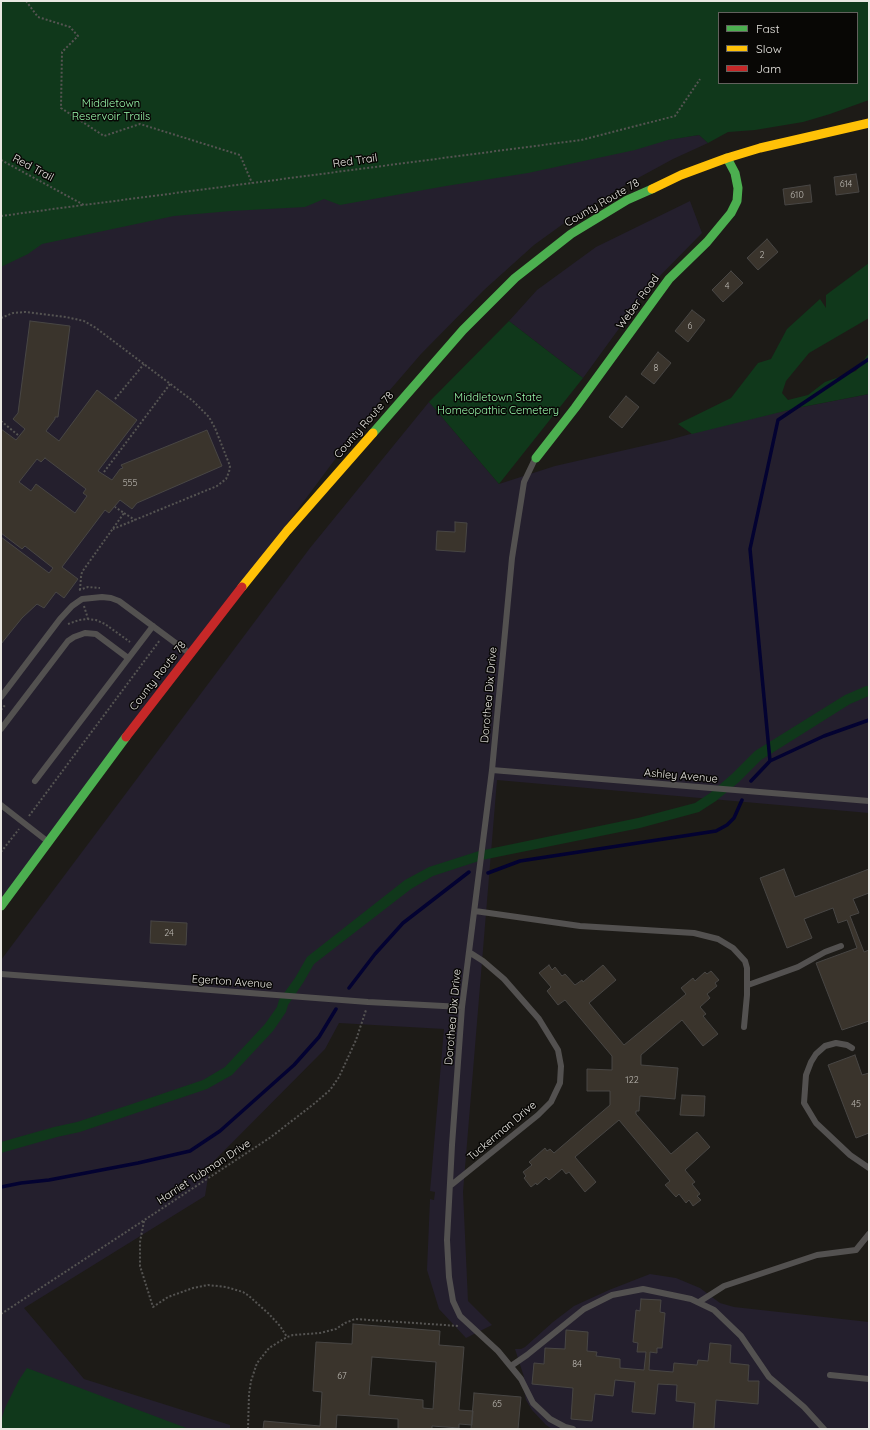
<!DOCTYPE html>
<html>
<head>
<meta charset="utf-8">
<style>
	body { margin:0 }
	#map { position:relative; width:870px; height:1430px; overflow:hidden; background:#1d1b17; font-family:Quicksand,sans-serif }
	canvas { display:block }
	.frame { position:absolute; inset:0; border:2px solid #e9e7e2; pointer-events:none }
	.legend { position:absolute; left:718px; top:12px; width:140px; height:72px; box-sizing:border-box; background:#080705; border:1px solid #62615d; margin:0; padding:5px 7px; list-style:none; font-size:12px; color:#e9e7e2 }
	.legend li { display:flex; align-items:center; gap:8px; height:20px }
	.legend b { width:20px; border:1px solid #62615d }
</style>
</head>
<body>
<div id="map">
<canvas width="870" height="1430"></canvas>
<div class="frame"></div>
<ul class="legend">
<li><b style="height:5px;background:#4caf50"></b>Fast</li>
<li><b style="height:5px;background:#ffc107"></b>Slow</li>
<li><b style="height:5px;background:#c62828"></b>Jam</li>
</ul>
</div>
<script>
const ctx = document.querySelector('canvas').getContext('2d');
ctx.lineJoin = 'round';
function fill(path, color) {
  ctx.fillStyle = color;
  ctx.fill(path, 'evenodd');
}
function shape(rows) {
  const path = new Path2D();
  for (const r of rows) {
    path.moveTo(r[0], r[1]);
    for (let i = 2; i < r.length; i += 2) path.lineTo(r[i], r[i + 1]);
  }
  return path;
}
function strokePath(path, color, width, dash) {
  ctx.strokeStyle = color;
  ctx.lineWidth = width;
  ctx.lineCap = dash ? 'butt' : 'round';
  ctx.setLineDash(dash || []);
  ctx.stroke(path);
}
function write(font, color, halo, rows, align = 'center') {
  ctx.font = font + ' Quicksand,sans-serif';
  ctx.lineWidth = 3;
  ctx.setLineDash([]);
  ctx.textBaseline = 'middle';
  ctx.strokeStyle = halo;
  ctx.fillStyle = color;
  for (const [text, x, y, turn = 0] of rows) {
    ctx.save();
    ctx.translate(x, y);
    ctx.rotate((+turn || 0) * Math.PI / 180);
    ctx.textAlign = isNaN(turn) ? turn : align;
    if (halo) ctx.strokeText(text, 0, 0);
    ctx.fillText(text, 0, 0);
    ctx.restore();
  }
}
const education = shape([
	[699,135,708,143,673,159,627,184,563,224,534,245,484,290,421,354,377,405,348,442,190,654,1,904,1,236],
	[690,201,702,233,650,286,583,378,509,321,537,290,596,247],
	[869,394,869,813,497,780,463,1192,468,1301,492,1325,466,1338,439,1309,427,1270,430,1199,434,1200,435,1192,430,1191,444,1029,339,1023,325,1049,210,1165,205,1196,24,1308,84,1379,230,1425,230,1429,1,1429,1,960,310,548,429,402,499,484,555,466,669,440,726,424,797,408],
	[650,1274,676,1278,700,1288,720,1303,734,1307,869,1322,869,1429,552,1429,546,1425,532,1410,526,1400,524,1390,524,1377,515,1349,521,1349,525,1347,553,1322,574,1306,609,1290]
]);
const green = shape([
	[1,1,869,1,869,100,830,114,803,122,755,130,728,132,708,143,699,135,668,140,635,150,528,173,446,186,340,205,324,199,305,207,231,211,174,216,42,244,28,254,1,267],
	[719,13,857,13,857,83,719,83],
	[869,263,869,318,809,353,786,381,782,393,788,400,808,395,825,382,856,371,869,353,869,394,797,408,692,434,678,424,731,398,758,363,771,359,787,329,820,299,826,308,826,295],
	[509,321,583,378,499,484,429,402],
	[866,686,869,686,869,696,850,704,761,760,739,782,716,801,699,812,640,828,482,860,433,876,411,889,314,964,303,983,288,1005,286,1012,273,1031,232,1075,207,1089,80,1132,57,1137,1,1153,1,1142,54,1127,77,1122,132,1104,203,1080,225,1067,265,1024,277,1007,279,1000,295,978,307,957,405,880,429,867,479,851,638,818,695,803,710,793,732,774,755,751,845,695],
	[27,1368,189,1429,1,1429,1,1421,5,1408,19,1380]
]);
const stream = shape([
	[770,761,750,549,778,420,869,359],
	[751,781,770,761,824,736,869,720],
	[488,873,520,861,716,831,727,825,734,818,742,800],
	[349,988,375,954,403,923,469,872],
	[1,1187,21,1183,49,1180,138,1163,190,1151,220,1131,294,1065,319,1037,336,1009]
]);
const building = shape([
	[856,174,859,192,836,195,834,177,856,174],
	[810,185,812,202,785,205,783,189,810,185],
	[767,239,778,252,758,270,747,258,767,239],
	[731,271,743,283,723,302,712,290,731,271],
	[692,310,705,320,688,342,675,331,692,310],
	[30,321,70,326,58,417,55,417,55,419,46,431,59,441,97,390,137,420,98,471,112,480,120,469,123,468,121,465,207,430,222,466,137,503,132,509,120,500,109,513,105,510,62,567,78,579,64,598,56,592,44,608,37,604,22,618,1,644,1,537,49,573,53,568,25,546,22,549,1,533,1,429,16,440,25,429,13,419,18,413,30,321],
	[45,458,86,489,83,493,87,496,75,513,36,484,31,491,19,482,37,459,41,462,45,458],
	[658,352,671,363,654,384,641,374,658,352],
	[626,396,639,407,622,428,609,417,626,396],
	[455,522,467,523,465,552,436,550,437,531,455,532,455,522],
	[784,869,795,897,869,869,869,893,853,899,859,913,850,916,864,952,869,950,869,1021,842,1030,816,963,857,948,847,920,838,923,833,908,804,919,812,938,787,948,760,878,784,869],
	[151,921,187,923,186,945,150,943,151,921],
	[549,965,552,970,555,967,562,976,565,974,575,985,582,980,583,982,603,965,616,980,589,1003,624,1045,686,994,681,988,693,978,695,981,705,972,707,974,711,971,719,980,715,983,717,986,707,994,710,998,700,1007,706,1014,703,1016,718,1034,703,1046,682,1020,641,1055,641,1065,678,1068,675,1099,640,1096,639,1111,636,1111,636,1114,671,1154,697,1132,710,1147,685,1170,695,1182,692,1184,700,1194,697,1196,701,1200,693,1206,689,1200,686,1203,679,1194,676,1197,665,1185,670,1181,619,1120,575,1157,596,1182,585,1192,569,1172,566,1174,562,1169,549,1180,546,1177,537,1185,536,1183,531,1187,524,1178,526,1176,523,1172,532,1165,529,1162,545,1148,547,1151,550,1149,554,1153,610,1105,610,1091,587,1091,587,1069,612,1070,612,1056,565,1000,558,1005,547,991,551,987,539,973,549,965],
	[855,1055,862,1075,869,1073,869,1133,856,1138,828,1065,855,1055],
	[682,1095,705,1096,704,1116,680,1115,682,1095],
	[641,1299,661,1300,660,1312,665,1313,662,1348,657,1348,657,1353,650,1352,649,1370,673,1372,674,1363,697,1365,698,1360,708,1361,710,1343,731,1345,730,1363,749,1365,748,1381,759,1381,758,1404,716,1400,714,1429,693,1429,695,1403,676,1401,677,1385,658,1384,655,1414,632,1412,635,1382,615,1380,613,1396,595,1394,592,1421,571,1419,573,1388,532,1384,534,1363,544,1364,545,1348,565,1349,566,1330,588,1332,587,1351,597,1352,596,1356,620,1359,620,1368,644,1370,646,1352,637,1352,638,1343,633,1342,636,1310,640,1311,641,1299],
	[353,1324,440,1331,439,1345,464,1347,459,1410,473,1411,472,1425,459,1424,459,1428,432,1426,432,1429,398,1429,398,1419,337,1415,336,1429,263,1429,264,1421,320,1426,322,1392,313,1391,316,1342,352,1344,353,1324],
	[372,1357,436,1362,433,1409,423,1408,423,1400,369,1395,372,1357],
	[474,1393,521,1397,518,1429,471,1429,474,1393]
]);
const path = shape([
	[26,1,38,17,70,27,78,36,62,52,61,108,104,136,140,124,240,155,252,183],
	[1,160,84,205,581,140,675,116,700,79],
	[1,216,83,205],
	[1,318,13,313,25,312,66,317,84,321,96,328,193,401,209,417,215,428,230,466,229,472,226,479,217,486,113,529],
	[115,399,144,364],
	[1,421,18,435],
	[104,472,170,384],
	[124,513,135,520],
	[79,590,88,587,100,588],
	[80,590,81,577,82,572,124,513,115,507],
	[84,606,88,619],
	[68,624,79,620,88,619,96,620,105,624,130,642],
	[1,710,5,705],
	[29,816,160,640],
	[1,852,19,829],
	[144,1221,140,1242,140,1266,153,1307,168,1297,193,1288,208,1285,226,1287,243,1292,249,1296,269,1314,280,1326,287,1337],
	[1,1314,271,1137,315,1103,330,1090,339,1077,356,1040,366,1010],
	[248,1429,249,1394,251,1381,257,1363,269,1348,287,1337,293,1335,320,1333,336,1329,345,1323,355,1319,459,1326]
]);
const lane = shape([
	[535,459,524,482,512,558,492,770,462,1007,452,1145,447,1240,449,1277,453,1301,460,1316,498,1351,521,1379,533,1403,550,1419,565,1427,573,1429],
	[1,697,60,619,72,606,82,599,102,597,111,598,119,601,189,653],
	[1,729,68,641,74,637,85,633,96,634,128,658],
	[492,770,869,801],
	[35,781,153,626],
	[1,805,47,841],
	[475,911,580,926,694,933,718,939,733,948,745,961,747,968,747,995,744,1027],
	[1,974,368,1002,462,1007],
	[748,985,798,967,825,952,841,946],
	[852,1048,847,1045,836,1043,825,1046,816,1054,811,1062,806,1075,804,1103,816,1123,850,1155,869,1168],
	[450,1186,538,1115,551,1102,560,1083,561,1066,558,1050,539,1019,504,979,483,961,469,952],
	[699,1302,724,1286,817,1255,856,1250,869,1234],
	[511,1366,527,1355,584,1309,612,1295,643,1289,691,1299,714,1310,741,1336,769,1377,804,1407,824,1429],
	[830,1375,869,1379]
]);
const fast = shape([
	[373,433,463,330,515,278,571,234,627,200,652,189],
	[536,458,575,408,669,279,707,242,731,213,737,201,738,188,735,173,727,158],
	[1,906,126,737]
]);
const slow = shape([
	[652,189,681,175,727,158,760,148,869,123],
	[242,587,287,531,373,433]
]);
const jam = shape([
	[126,737,242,587]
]);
const numberNames = [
	["614",846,184],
	["610",797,195],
	["2",762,255],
	["4",727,286],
	["6",690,326],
	["8",656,368],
	["555",130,483],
	["24",169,933],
	["122",632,1080],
	["45",856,1104],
	["84",577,1364],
	["67",342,1376],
	["65",497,1404]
];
const parkNames = [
	["Middletown",111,104],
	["Reservoir Trails",111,117],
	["Middletown State",498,398],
	["Homeopathic Cemetery",498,411]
];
const streetNames = [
	["Red Trail",355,161,-8],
	["Red Trail",33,168,28],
	["County Route 78",602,203,-30],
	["Weber Road",638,302,-54],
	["County Route 78",364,425,-49],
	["County Route 78",158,676,-52],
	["Dorothea Dix Drive",489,695,-85],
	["Ashley Avenue",681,776,5],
	["Egerton Avenue",232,982,4],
	["Dorothea Dix Drive",453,1017,-85],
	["Tuckerman Drive",502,1131,-40],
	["Harriet Tubman Drive",204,1172,-33]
];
fill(education, '#241f2d');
fill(green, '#10381b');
strokePath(stream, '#030231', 3.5);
fill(building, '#3a342c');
strokePath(building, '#484644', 1);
strokePath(path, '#555452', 2, [2, 2]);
strokePath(lane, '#535150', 6);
strokePath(fast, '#4caf50', 9);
strokePath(slow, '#ffc107', 9);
strokePath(jam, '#c62828', 9);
write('9px', '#bdbab4', null, numberNames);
write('11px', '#98f8ab', '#080705', parkNames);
write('11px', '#e9e7e2', '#080705', streetNames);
</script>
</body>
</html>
